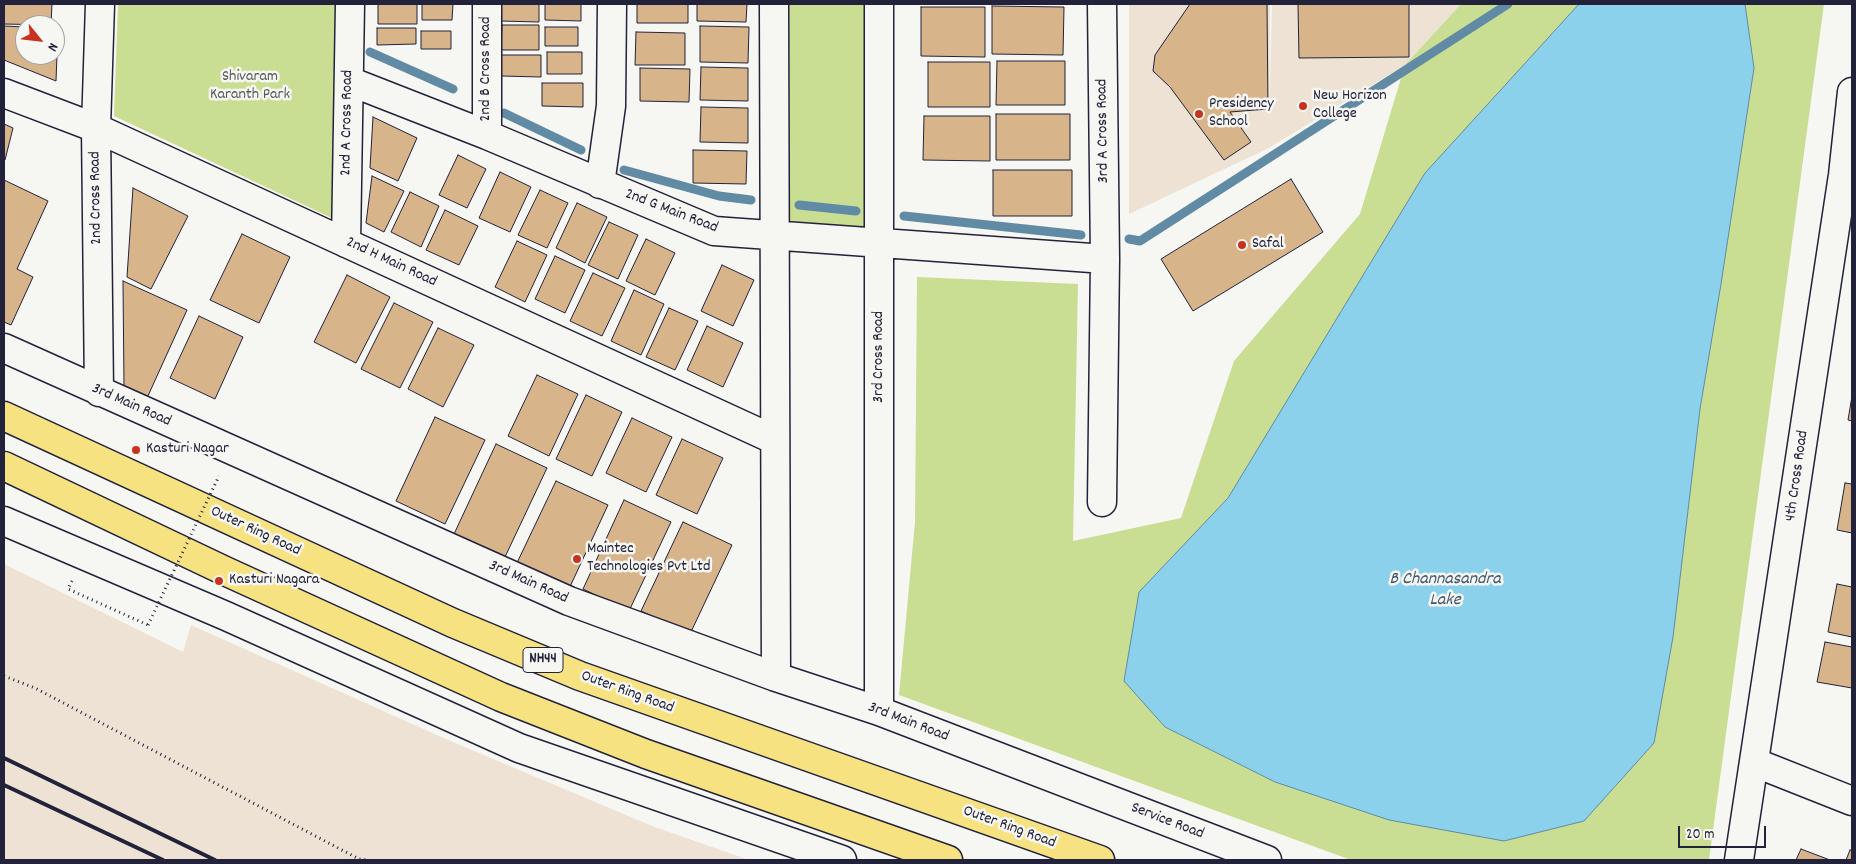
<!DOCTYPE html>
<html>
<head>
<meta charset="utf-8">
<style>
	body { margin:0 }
	#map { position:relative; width:1856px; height:864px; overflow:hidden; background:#f6f6f2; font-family:Dekko,sans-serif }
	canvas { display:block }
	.frame { position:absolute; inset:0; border:5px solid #22223b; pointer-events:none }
	.north { position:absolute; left:15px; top:15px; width:50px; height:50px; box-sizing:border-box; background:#f6f6f2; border:1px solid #a1a1a9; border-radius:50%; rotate:119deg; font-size:14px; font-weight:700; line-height:20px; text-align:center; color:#22223b }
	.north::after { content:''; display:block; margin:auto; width:18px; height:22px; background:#c8321e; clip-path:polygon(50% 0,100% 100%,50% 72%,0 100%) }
	.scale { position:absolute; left:1678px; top:826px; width:88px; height:22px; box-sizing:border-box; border:2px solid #22223b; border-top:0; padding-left:6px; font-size:15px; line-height:18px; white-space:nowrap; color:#22223b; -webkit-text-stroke:4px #f6f6f2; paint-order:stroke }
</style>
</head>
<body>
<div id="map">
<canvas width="1856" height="864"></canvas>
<div class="frame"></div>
<div class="north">N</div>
<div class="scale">20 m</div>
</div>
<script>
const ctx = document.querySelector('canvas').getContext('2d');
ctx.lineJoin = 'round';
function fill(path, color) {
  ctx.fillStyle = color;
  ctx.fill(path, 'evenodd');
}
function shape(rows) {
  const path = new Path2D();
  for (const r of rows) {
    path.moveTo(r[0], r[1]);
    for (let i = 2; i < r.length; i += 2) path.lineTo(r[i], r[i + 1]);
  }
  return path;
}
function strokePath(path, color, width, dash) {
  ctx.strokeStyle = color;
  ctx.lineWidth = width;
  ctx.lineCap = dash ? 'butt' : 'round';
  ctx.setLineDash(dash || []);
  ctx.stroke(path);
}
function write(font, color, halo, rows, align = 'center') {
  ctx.font = font + ' Dekko,sans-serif';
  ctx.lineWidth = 5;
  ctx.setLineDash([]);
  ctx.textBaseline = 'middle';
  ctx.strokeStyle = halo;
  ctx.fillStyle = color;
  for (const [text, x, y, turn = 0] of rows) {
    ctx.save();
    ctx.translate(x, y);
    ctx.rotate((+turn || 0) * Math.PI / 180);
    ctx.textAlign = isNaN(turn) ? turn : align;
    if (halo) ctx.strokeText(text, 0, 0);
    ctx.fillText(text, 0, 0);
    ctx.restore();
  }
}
const built = shape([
	[1129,4,1270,4,1269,125,1272,4,1461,4,1405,65,1269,148,1129,214],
	[4,564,183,652,191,625,448,740,652,826,749,860,4,860]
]);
const green = shape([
	[118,4,337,4,332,218,114,116],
	[788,4,868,4,870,230,790,222],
	[1461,4,1824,4,1709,860,1351,860,899,695,915,522,917,277,1078,284,1073,541,1181,518,1234,361,1360,214,1405,65]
]);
const water = shape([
	[1579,4,1745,4,1754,68,1721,284,1700,409,1673,637,1654,743,1584,821,1504,841,1389,820,1275,782,1165,727,1124,681,1139,592,1228,498,1425,173,1579,4]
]);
const stream = shape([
	[370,52,453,89],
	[504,113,581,150],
	[624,170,719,196,751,200],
	[799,205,856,211],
	[904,216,1081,235],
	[1129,239,1140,241,1508,4]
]);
const building = shape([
	[4,4,52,4,51,25,4,24,4,4],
	[378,4,417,4,417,24,378,24,378,4],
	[422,4,453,4,452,20,422,20,422,4],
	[501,4,539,4,539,22,500,21,501,4],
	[545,4,581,4,581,21,545,20,545,4],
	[637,4,688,4,688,23,637,23,637,4],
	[697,4,747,4,746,22,697,21,697,4],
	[1190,4,1267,4,1268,109,1230,112,1251,142,1224,160,1170,87,1153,71,1155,55,1190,4],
	[1298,4,1409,4,1409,57,1299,58,1298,4],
	[992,6,1064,7,1063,55,992,54,992,6],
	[921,7,985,7,985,57,921,56,921,7],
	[502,25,539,25,539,50,501,50,502,25],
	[4,26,25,27,25,55,55,55,55,29,58,29,56,81,4,60,4,26],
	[700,26,749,27,748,63,700,62,700,26],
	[545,27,578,27,578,46,545,46,545,27],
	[377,28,416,28,416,44,377,45,377,28],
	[421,31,451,31,451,49,421,49,421,31],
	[636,32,685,33,685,65,635,65,636,32],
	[547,52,582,52,582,74,547,74,547,52],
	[501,55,541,55,541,77,501,76,501,55],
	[997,61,1065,61,1065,105,996,105,997,61],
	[928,62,990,62,990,107,928,107,928,62],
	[701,67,748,68,748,101,700,100,701,67],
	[640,68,690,69,689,102,640,101,640,68],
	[542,83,583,83,583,107,542,106,542,83],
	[701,107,748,108,748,143,700,142,701,107],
	[996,114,1070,114,1070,160,996,160,996,114],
	[924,116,990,116,990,161,923,160,924,116],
	[373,117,417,138,398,181,370,168,373,117],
	[4,124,13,128,5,160,4,159,4,124],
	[693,150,747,151,746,184,693,183,693,150],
	[458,155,486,169,467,208,439,195,458,155],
	[993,170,1072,170,1072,216,993,216,993,170],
	[500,172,531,187,510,232,479,218,500,172],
	[372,176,404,191,384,232,366,223,372,176],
	[1291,179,1323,232,1193,311,1161,259,1291,179],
	[4,180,48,201,17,269,33,277,11,325,4,322,4,180],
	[133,188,188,216,151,289,127,277,133,188],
	[540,190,568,203,547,248,518,235,540,190],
	[410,192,439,206,421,247,391,232,410,192],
	[577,203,607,217,585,263,556,248,577,203],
	[445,210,478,226,459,265,426,250,445,210],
	[609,222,638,235,618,279,588,265,609,222],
	[242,234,290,257,259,323,210,300,242,234],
	[646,239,675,253,655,295,626,281,646,239],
	[517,241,547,255,525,302,495,287,517,241],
	[555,256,585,270,565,313,535,299,555,256],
	[722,265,754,280,733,326,701,311,722,265],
	[593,273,625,288,602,336,570,321,593,273],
	[347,275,390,297,356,363,314,342,347,275],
	[123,281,187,310,147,398,124,387,123,281],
	[634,290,664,304,641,355,611,341,634,290],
	[394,303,433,322,400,388,361,369,394,303],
	[669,308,698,321,675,370,646,357,669,308],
	[199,316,243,337,215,399,170,378,199,316],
	[707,326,743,343,723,387,687,370,707,326],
	[438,328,474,345,443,407,408,389,438,328],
	[537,375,578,394,549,456,508,436,537,375],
	[586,395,622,412,592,476,556,459,586,395],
	[1852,396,1852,421,1848,420,1852,396],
	[435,417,485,440,445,524,396,501,435,417],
	[632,418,672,437,646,492,606,473,632,418],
	[682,439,723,458,697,514,656,495,682,439],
	[496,444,547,468,505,557,454,534,496,444],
	[556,481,608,505,568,591,515,567,556,481],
	[1845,483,1852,484,1852,533,1837,530,1845,483],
	[624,500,671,522,629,611,583,589,624,500],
	[683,522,732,545,690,634,641,611,683,522],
	[1837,584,1852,587,1852,637,1828,632,1837,584],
	[1825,642,1852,647,1852,688,1817,682,1825,642],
	[1801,849,1830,860,1796,860,1801,849],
	[1850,850,1852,851,1852,860,1846,860,1850,850]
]);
const path = shape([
	[72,581,68,589,148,625],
	[4,676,35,688,359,859,368,860]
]);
const minor = shape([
	[487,4,487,135],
	[774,4,776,677],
	[1102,4,1105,259,1102,502],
	[349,81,487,135,714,231,1105,259],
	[4,93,96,128,775,440],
	[600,184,611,106,612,4],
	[346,243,350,4],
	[4,348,569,601,776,677,879,711,1267,860],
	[99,392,96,128,100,4],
	[4,521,226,616,519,748,842,860],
	[879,711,879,4],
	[1756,763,1852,801],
	[1739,860,1843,175,1852,92]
]);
const highway = shape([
	[4,416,453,623,580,676,1100,860],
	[4,466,225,571,501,697,646,754,948,860]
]);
const rail = shape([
	[4,758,215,860],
	[4,785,163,860]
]);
const pathBridge = shape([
	[148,625,219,476]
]);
const markers = [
	[1303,106,5,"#c8321e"],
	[1199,114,5,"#c8321e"],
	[1242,245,5,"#c8321e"],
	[136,450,5,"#c8321e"],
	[577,559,5,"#c8321e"],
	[219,581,5,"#c8321e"]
];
const shields = [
	[543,660,40]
];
const shieldNames = [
	["NH44",543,660]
];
const streetNames = [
	["2nd B Cross Road",487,69,-90],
	["2nd A Cross Road",348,123,-89],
	["3rd A Cross Road",1104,131,-91],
	["2nd Cross Road",97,198,-91],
	["2nd G Main Road",671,212,21],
	["2nd H Main Road",391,263,25],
	["3rd Cross Road",880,357,-90],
	["3rd Main Road",131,406,24],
	["4th Cross Road",1798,476,-82],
	["Outer Ring Road",255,532,25],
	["3rd Main Road",528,583,24],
	["Outer Ring Road",627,693,20],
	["3rd Main Road",908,723,21],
	["Service Road",1167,822,21],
	["Outer Ring Road",1009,828,20]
];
const parkNames = [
	["Shivaram",250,78],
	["Karanth Park",250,96]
];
const poiNames = [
	["New Horizon",1313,97],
	["College",1313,115],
	["Presidency",1209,105],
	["School",1209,123],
	["Safal",1252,245],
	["Kasturi Nagar",146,450],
	["Maintec",587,550],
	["Technologies Pvt Ltd",587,568],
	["Kasturi Nagara",229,581]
];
const waterNames = [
	["B Channasandra",1445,581],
	["Lake",1445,602]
];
fill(built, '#ede2d3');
fill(green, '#c9de93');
fill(water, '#8bd1ec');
strokePath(water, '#618ba5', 1);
strokePath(stream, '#618ba5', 9);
fill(building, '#d8b48a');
strokePath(building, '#22223b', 1);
strokePath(minor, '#22223b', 31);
strokePath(highway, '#22223b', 31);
strokePath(path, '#22223b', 3, [1, 4]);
strokePath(minor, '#f6f6f2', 28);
strokePath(highway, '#f7e281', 28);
strokePath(rail, '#22223b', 4);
strokePath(pathBridge, '#22223b', 3, [1, 4]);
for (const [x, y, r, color] of markers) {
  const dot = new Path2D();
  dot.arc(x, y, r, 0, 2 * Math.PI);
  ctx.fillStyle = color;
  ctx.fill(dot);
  strokePath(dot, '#f6f6f2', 2);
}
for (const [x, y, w] of shields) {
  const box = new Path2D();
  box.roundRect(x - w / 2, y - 12.5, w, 25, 4);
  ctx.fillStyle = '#f6f6f2';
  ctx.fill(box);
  strokePath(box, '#22223b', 1);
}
write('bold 15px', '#22223b', null, shieldNames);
write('16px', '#22223b', '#f6f6f2', streetNames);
write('16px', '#545a55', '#f6f6f2', parkNames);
write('16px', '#22223b', '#f6f6f2', poiNames, 'left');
write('italic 18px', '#425770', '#f6f6f2', waterNames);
</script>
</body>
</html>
